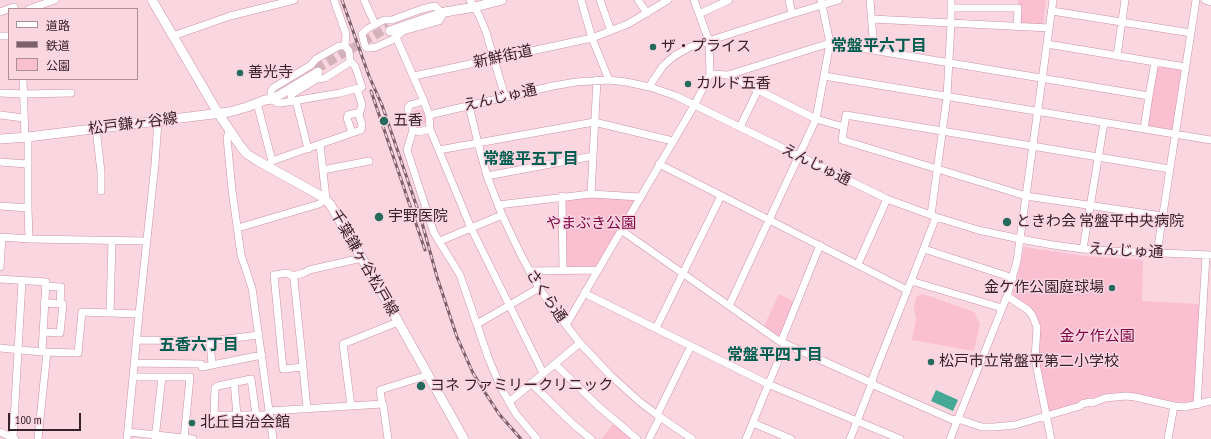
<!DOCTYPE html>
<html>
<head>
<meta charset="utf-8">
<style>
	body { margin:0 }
	#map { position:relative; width:1211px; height:439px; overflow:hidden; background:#fad6e1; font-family:"PT Sans Narrow","Noto Sans JP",sans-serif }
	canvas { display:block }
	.legend { position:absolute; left:8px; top:8px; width:130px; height:72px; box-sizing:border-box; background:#fad6e1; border:1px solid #ac8e97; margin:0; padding:5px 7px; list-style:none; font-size:12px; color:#372229 }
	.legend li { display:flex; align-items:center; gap:8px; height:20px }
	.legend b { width:20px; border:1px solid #ac8e97 }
	.scale { position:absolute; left:8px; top:413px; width:73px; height:18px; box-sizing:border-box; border:2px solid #372229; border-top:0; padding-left:5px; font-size:12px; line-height:14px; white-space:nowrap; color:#372229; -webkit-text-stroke:3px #fad6e1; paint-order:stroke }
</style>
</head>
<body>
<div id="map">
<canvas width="1211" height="439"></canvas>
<ul class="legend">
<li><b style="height:5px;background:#fff"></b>道路</li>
<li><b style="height:5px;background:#7c616a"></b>鉄道</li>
<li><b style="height:11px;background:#fbbfd2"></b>公園</li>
</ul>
<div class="scale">100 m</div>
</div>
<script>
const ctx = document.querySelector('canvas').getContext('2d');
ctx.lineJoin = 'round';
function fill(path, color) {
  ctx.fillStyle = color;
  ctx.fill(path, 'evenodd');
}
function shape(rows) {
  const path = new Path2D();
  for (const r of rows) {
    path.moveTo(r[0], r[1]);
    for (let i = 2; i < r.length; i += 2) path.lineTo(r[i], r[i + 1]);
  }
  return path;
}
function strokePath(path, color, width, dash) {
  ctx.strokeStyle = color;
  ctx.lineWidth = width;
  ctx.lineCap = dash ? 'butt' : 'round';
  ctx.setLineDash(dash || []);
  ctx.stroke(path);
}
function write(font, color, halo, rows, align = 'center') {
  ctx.font = font + ' "PT Sans Narrow","Noto Sans JP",sans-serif';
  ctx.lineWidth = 3;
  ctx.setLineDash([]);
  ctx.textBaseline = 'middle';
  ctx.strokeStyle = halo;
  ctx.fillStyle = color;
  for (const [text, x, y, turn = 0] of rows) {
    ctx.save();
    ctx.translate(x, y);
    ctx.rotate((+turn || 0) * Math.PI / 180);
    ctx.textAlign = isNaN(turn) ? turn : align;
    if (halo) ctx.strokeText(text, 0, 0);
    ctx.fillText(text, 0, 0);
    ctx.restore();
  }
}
const green = shape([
	[1018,0,1046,0,1043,26,1016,25],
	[1158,65,1181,69,1183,71,1174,129,1172,131,1147,127],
	[417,110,422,110,426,117,426,121,422,125,416,125,414,123,413,112],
	[587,196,634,199,635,201,597,267,567,268,566,266,564,200],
	[1024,247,1085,256,1143,260,1142,301,1201,304,1195,401,1184,402,1170,401,1125,392,1105,394,1081,401,1079,403,1050,411,1048,411,1037,357,1039,333,1028,306,1014,296,1013,291,1018,275],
	[779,294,795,302,780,338,764,326],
	[923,294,974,312,980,324,974,351,912,340,916,320,914,307,916,297],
	[614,423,634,439,601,439]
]);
const water = shape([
	[936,390,958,400,953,411,931,401]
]);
const majorTunnel = shape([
	[316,69,389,27]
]);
const minor = shape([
	[364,0,375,24],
	[470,0,479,15,486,32,505,97],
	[581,0,592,38,609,80],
	[600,0,611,31],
	[638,0,647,13],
	[694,0,709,41,710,74,728,75,816,119,844,127,846,115,1170,169],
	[789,0,792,14],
	[870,0,874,50],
	[1205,0,1211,2],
	[951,8,1018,8,1017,27],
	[29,9,55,0],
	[1052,11,1191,33],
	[0,12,14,7],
	[441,12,435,6,422,9,392,20,384,20,367,29,362,34,365,46,367,48,371,48,376,47,392,40,403,31,439,21,442,16,441,13],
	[699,14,729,0],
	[872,19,1049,28],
	[0,36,9,36],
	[173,36,230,16,294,0],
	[396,37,424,101,429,115,430,129,471,228,543,373],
	[1047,44,1155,62],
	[1117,56,1125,0],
	[728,75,830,43,1149,96,1155,62,1186,67],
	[414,76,592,38,628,24,668,0],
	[824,76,1211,140],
	[23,79,25,138],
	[650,87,652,82,663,66,674,56,690,47,792,14,839,0],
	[357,89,362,105,359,115],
	[0,93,23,94,71,93],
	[271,95,271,91,273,88,311,65,316,59,339,46,345,46],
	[273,99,277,103,281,103,340,93,362,87,355,66,350,61],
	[296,101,308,149],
	[424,101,410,105,408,108,408,112,413,130,419,132,430,129],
	[292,102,291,97,292,94,317,79,325,78,347,64,350,61,349,51,345,46,346,34,334,0],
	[257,103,272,161],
	[469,106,478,143,487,176,502,215,521,255,539,288,566,325,580,343,609,374,640,402,660,417,692,439],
	[0,115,24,118],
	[429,115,553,86,576,82,609,80,626,82,650,87,676,96,887,199,936,217,978,230,1020,239,1053,245,1083,249,1113,251,1211,255],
	[740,127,758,90],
	[844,127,842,140,1000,188,1026,196,1162,216],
	[96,128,101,172,101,191],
	[1144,129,1149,96],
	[413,130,407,150,434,233,460,275,488,357,501,388,516,414,537,439],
	[229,131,227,138,232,190,241,255,252,288,273,439],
	[439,150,594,122,673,141],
	[0,162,27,164],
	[659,164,907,290],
	[267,166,272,161,326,142,352,133,361,130,362,125,359,115,357,113,348,115,347,118,352,133],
	[323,170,369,161],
	[487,176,593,156],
	[591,194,597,80],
	[562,196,563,270],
	[498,205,591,194,640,197],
	[0,206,28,208],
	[931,215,947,97,951,23,951,0],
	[238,228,319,204,326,199,320,145],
	[621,230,779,341,872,383,850,439],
	[29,239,146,241],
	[440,241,502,215],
	[924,249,1013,278],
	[1083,249,1104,123],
	[1157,253,1196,0],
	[858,264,887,199],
	[0,267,2,237,29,239,28,208,28,137],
	[529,271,597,270],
	[293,276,304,273,309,270,362,258],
	[0,279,46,282,42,352],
	[911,281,936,217],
	[45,286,61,287,60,304],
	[584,293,768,384,900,439],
	[1007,296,1028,310,1032,315,1037,327,1035,359,1051,439],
	[729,306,816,119,830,43,821,0],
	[1002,308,911,281,873,377,872,383,876,386,953,420,958,419,982,427,994,427,1015,425,1080,406,1082,404,1090,402,1092,403,1105,398,1126,396,1135,397,1174,406,1185,407,1211,401],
	[110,313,112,241],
	[477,324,539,288],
	[566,325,695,104,710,74],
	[656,328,721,196],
	[43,332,60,333,63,304,44,303],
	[136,340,210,341,259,335],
	[210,341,212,365],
	[781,342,820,245],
	[0,348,42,352,78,353,82,312,139,314],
	[134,363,201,364],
	[555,364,598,406,637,439],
	[202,367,262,355],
	[303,367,283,369,274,275,287,273,293,276,294,279,303,367,307,409],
	[133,377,190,377,184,439],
	[234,382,237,415],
	[531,383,574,425,591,439],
	[509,402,580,343],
	[382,404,380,390,428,375],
	[1197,405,1206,255],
	[351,406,343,344,398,322],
	[269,411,383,404,388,439],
	[256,415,251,379,218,386,215,388,214,415,269,415],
	[657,415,691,346],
	[753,423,791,439],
	[0,432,15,439],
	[128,432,193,439],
	[13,438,22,281],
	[38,439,47,352],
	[127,439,139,314,155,164,158,121],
	[155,439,162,377],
	[649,439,660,417],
	[746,439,785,344],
	[950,439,1007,296,1017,261,1053,0],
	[1168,439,1174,406]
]);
const major = shape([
	[152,0,218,113,241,147,247,154,258,161,321,196,330,204,381,291,464,439],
	[390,31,445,12,475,7,502,0],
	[0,139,28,137,229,112,247,107,265,100,273,99,318,72]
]);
const rail = shape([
	[342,0,369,76,382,105,421,219,437,277,457,337,473,373,486,394,499,414,521,439],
	[371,91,425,250]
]);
const markers = [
	[653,47,4,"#266a5d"],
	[240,73,4,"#266a5d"],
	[688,84,4,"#266a5d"],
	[384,121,5,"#266a5d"],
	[379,217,5,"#266a5d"],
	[1007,222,5,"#266a5d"],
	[1112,288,4,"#266a5d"],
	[931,362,4,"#266a5d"],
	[421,386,5,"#266a5d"],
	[192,423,4,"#266a5d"]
];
const poiNames = [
	["ザ・プライス",661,47],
	["善光寺",248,73],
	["カルド五香",696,84],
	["五香",393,121],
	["宇野医院",388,217],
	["ときわ会 常盤平中央病院",1016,222],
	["金ケ作公園庭球場",1104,288,"right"],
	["松戸市立常盤平第二小学校",939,362],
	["ヨネ ファミリークリニック",430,386],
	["北丘自治会館",200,423]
];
const streetNames = [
	["新鮮街道",503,57,-12],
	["えんじゅ通",500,98,-13],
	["松戸鎌ヶ谷線",133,124,-7],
	["えんじゅ通",816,165,26],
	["えんじゅ通",1126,251,3],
	["千葉鎌ヶ谷松戸線",364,263,60],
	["さくら通",546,296,56]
];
const parkNames = [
	["やまぶき公園",591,224],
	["金ケ作公園",1097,337]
];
const neighbourhoodNames = [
	["常盤平六丁目",879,46],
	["常盤平五丁目",531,159],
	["五香六丁目",199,345],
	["常盤平四丁目",775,355]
];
fill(green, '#fbbfd2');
fill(water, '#46a995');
strokePath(majorTunnel, '#d3b2bc', 9, [9, 4.5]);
strokePath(minor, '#ca93a4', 8);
strokePath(major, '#ca93a4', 10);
strokePath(minor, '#fff', 7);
strokePath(major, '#fff', 9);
strokePath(rail, '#7c616a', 3);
strokePath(rail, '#fad6e1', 1.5, [4.5]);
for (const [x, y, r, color] of markers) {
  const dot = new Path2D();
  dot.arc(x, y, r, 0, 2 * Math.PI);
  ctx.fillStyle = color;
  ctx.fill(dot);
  strokePath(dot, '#fad6e1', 1.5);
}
write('15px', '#372229', '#fad6e1', poiNames, 'left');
write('15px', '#372229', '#fad6e1', streetNames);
write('15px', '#7e0544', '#fad6e1', parkNames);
write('bold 16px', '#005e50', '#fad6e1', neighbourhoodNames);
</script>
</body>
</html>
